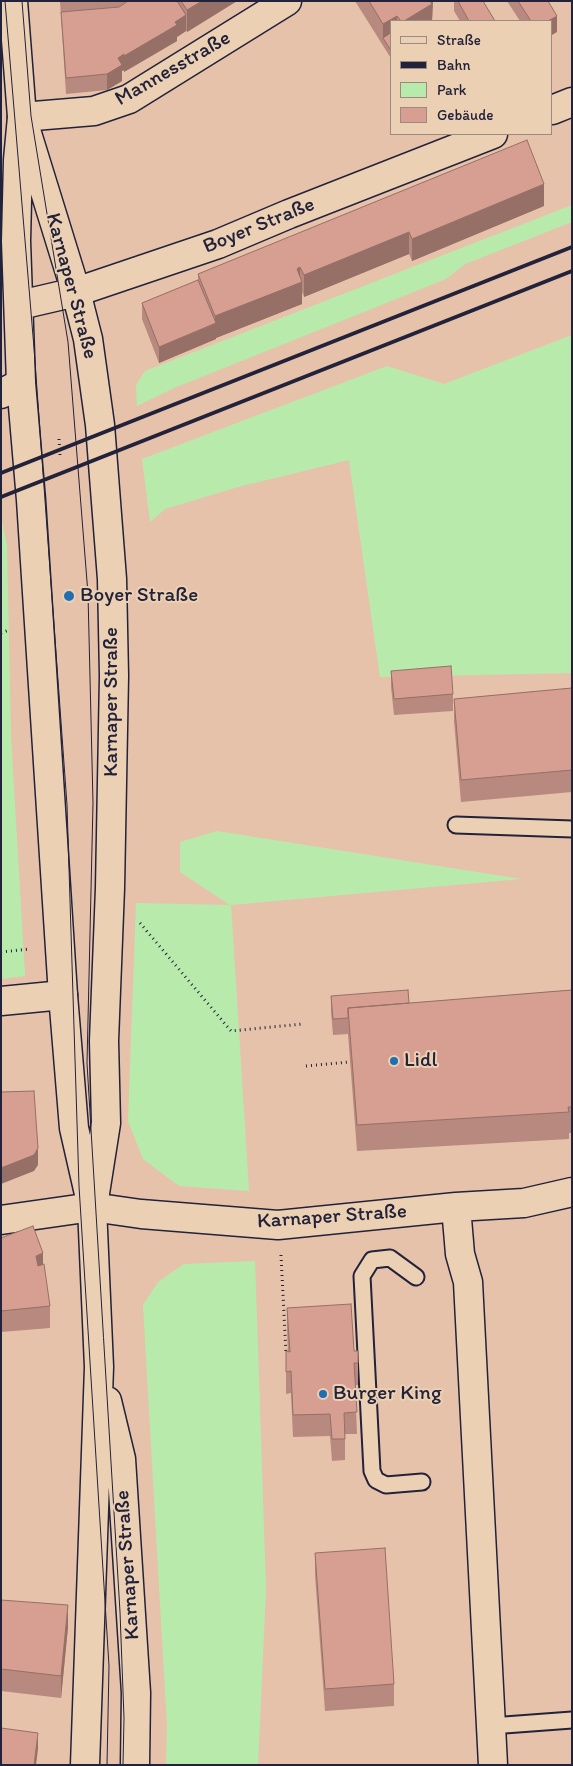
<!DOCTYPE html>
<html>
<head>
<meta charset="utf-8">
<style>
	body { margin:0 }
	#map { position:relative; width:573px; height:1766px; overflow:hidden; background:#e7c2aa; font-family:Itim,sans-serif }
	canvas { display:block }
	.frame { position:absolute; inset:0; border:2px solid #22223b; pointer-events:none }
	.legend { position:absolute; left:390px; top:20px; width:162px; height:115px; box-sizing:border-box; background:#ecd0b3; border:1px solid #9b8a83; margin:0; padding:6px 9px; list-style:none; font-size:15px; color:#22223b }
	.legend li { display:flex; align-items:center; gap:10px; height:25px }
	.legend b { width:25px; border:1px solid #9b8a83 }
</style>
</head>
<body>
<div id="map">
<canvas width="573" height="1766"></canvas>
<div class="frame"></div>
<ul class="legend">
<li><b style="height:6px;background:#ecd0b3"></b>Straße</li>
<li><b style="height:6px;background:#22223b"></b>Bahn</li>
<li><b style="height:14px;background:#b8ebab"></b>Park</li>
<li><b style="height:14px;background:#d69f92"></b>Gebäude</li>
</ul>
</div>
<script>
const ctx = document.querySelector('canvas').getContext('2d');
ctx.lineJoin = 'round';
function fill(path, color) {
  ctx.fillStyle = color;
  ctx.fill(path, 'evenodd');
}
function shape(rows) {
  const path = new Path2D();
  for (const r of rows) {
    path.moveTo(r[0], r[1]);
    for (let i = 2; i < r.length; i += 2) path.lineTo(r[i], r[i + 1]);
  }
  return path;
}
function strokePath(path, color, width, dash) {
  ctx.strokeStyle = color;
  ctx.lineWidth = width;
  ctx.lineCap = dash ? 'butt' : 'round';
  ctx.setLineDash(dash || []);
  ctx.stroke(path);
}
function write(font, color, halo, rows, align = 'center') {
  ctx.font = font + ' Itim,sans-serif';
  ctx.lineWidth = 4;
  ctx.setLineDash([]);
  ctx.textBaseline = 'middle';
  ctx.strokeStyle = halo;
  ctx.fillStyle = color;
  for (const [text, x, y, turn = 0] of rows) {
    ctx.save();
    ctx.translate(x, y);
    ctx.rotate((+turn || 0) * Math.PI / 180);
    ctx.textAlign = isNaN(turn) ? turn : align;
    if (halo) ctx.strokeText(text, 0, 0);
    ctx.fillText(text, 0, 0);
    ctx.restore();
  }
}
const green = shape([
	[572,205,572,222,465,264,446,279,174,388,137,406,136,385,145,371],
	[572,335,572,673,380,677,349,460,238,487,165,509,150,522,142,459,387,366,444,384],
	[1,515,7,546,11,737,25,976,1,979],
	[217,831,521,879,231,905,249,1191,179,1186,143,1159,128,1121,136,903,230,905,180,872,180,842],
	[255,1261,266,1589,258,1765,166,1765,167,1726,143,1305,158,1282,184,1264]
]);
const path = shape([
	[59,439,60,455],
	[1,633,9,630],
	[140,923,231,1031,302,1024],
	[1,952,30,949],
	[306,1066,349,1062],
	[281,1255,286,1354]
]);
const service = shape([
	[456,825,572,829],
	[416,1277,390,1258,372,1260,362,1276,372,1471,376,1480,386,1485,422,1482],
	[491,1726,572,1720]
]);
const minor = shape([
	[22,117,94,111,129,99,287,1],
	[1,394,21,383],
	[1,1001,63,995],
	[92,1207,141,1214,278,1225,456,1207,524,1203,572,1192],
	[456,1207,460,1254,468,1282,493,1765]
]);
const tertiary = shape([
	[552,110,572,102],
	[20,305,76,292,218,244,289,214,493,134],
	[1,1220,92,1207]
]);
const secondary = shape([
	[13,1,22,117,18,160,16,241,21,383,31,500,63,995,74,1128,92,1207,99,1367,85,1765],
	[25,127,76,292,88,339,100,425,112,579,114,676,110,888,104,1041,106,1123,95,1193],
	[107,1401,121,1459,136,1693,135,1765]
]);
const tram = shape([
	[5,1,34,348,67,805,79,1186,109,1666,107,1765],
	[22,1,31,116,68,342,88,594,93,803,87,1063,120,1612,124,1718,123,1765]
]);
const rail = shape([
	[1,473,572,247],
	[1,497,572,271]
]);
const wall = shape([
	[60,1,237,1,187,32,186,30,186,31,177,37,177,41,124,72,124,70,122,71,122,81,107,90,66,94],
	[355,1,433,1,432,21,392,21,392,60],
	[454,1,483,1,495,21,460,21,454,11],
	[507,1,548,1,557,32,552,21,520,21],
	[544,206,412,261,409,254,304,297,302,292,302,304,216,338,216,339,159,363,142,319,142,303,198,280,198,274],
	[391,671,453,694,453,711,394,715,391,687],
	[572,688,572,792,461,802,454,721,454,699],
	[572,990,572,1133,569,1133,569,1139,357,1151,348,1034,333,1035,331,1012,331,996,409,1003],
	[1,1238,43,1265,50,1306,50,1328,1,1332],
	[287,1308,354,1351,358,1351,358,1385,355,1385,357,1434,345,1434,345,1460,332,1461,330,1436,293,1437,291,1393,286,1394,286,1351,288,1352,287,1330],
	[315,1553,394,1684,394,1706,325,1711,315,1575],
	[1,1600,68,1627,61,1698,1,1691]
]);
const shadedWall = shape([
	[202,1,237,1,187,32,187,10],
	[423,1,433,1,432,21,404,21],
	[186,15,186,31,177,37,177,41,124,72,124,56],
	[397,16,397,21,392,21,392,41,383,38,383,24],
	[557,16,557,32,552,35,552,21,548,21],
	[124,54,124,70,122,71,122,81,107,90,107,74,118,58],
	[544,184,544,206,412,261,412,239],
	[409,232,409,254,304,297,304,275],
	[300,267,300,283,302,282,302,304,216,338,216,339,159,363,159,347,215,324,215,316],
	[38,1148,38,1165,34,1171,1,1184,1,1168],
	[43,1253,43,1275,36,1278,36,1256],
	[68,1605,68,1627,61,1698,61,1676],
	[38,1733,38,1749,36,1765,34,1765]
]);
const building = shape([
	[128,1,177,1,186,15,175,22,177,25,124,56,124,54,118,58,122,65,107,74,66,78,61,12,119,7,128,1],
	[181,1,202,1,187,10,181,1],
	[369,1,430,1,432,4,404,21,401,21,397,16,383,24,369,1],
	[458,1,483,1,495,21,469,21,458,1],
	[518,1,548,1,557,16,548,21,531,21,518,1],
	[392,32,392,52,383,38,392,32],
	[527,140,544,184,412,239,409,232,304,275,300,267,297,269,302,282,215,316,198,274,527,140],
	[198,280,216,323,159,347,142,303,198,280],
	[451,666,453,694,394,699,391,671,451,666],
	[572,688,572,770,461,780,454,699,572,688],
	[408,990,409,1003,348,1008,348,1018,333,1019,331,996,408,990],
	[572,990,572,1107,568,1107,569,1112,357,1125,348,1008,572,990],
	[34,1091,38,1148,34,1155,1,1168,1,1092,34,1091],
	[33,1226,43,1253,36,1256,38,1266,44,1264,50,1306,1,1311,1,1238,33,1226],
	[351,1304,354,1351,358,1351,358,1363,354,1363,357,1412,344,1413,345,1439,332,1439,330,1414,293,1415,291,1371,286,1372,286,1351,290,1352,287,1308,351,1304],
	[385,1548,394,1684,325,1689,315,1553,385,1548],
	[1,1600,68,1605,61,1676,1,1669,1,1600],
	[1,1728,38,1733,34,1765,1,1765,1,1728]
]);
const markers = [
	[69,596,6,"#1f6fb2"],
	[394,1061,5,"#1f6fb2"],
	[323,1394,5,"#1f6fb2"]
];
const streetNames = [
	["Mannesstraße",173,69,-30],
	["Boyer Straße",259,226,-22],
	["Karnaper Straße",71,286,75],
	["Karnaper Straße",112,702,-90],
	["Karnaper Straße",332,1217,-4],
	["Karnaper Straße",128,1565,-94]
];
const poiNames = [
	["Boyer Straße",80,596],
	["Lidl",404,1061],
	["Burger King",333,1394]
];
fill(green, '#b8ebab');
strokePath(service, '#22223b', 19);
strokePath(minor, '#22223b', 31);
strokePath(tertiary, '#22223b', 31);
strokePath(secondary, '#22223b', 31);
strokePath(path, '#22223b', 3, [1, 4]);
strokePath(service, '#ecd0b3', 15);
strokePath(minor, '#ecd0b3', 28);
strokePath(tertiary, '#ecd0b3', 28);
strokePath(secondary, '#ecd0b3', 28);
strokePath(tram, '#22223b', 1);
strokePath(rail, '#22223b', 4);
fill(wall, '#b8897e');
fill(shadedWall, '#966f66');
fill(building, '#d69f92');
strokePath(building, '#966f66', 1);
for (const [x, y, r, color] of markers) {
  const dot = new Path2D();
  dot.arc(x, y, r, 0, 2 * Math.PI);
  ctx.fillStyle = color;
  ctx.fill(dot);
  strokePath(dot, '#ecd0b3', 2);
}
write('21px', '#22223b', '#ecd0b3', streetNames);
write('21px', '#22223b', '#ecd0b3', poiNames, 'left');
</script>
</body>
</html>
